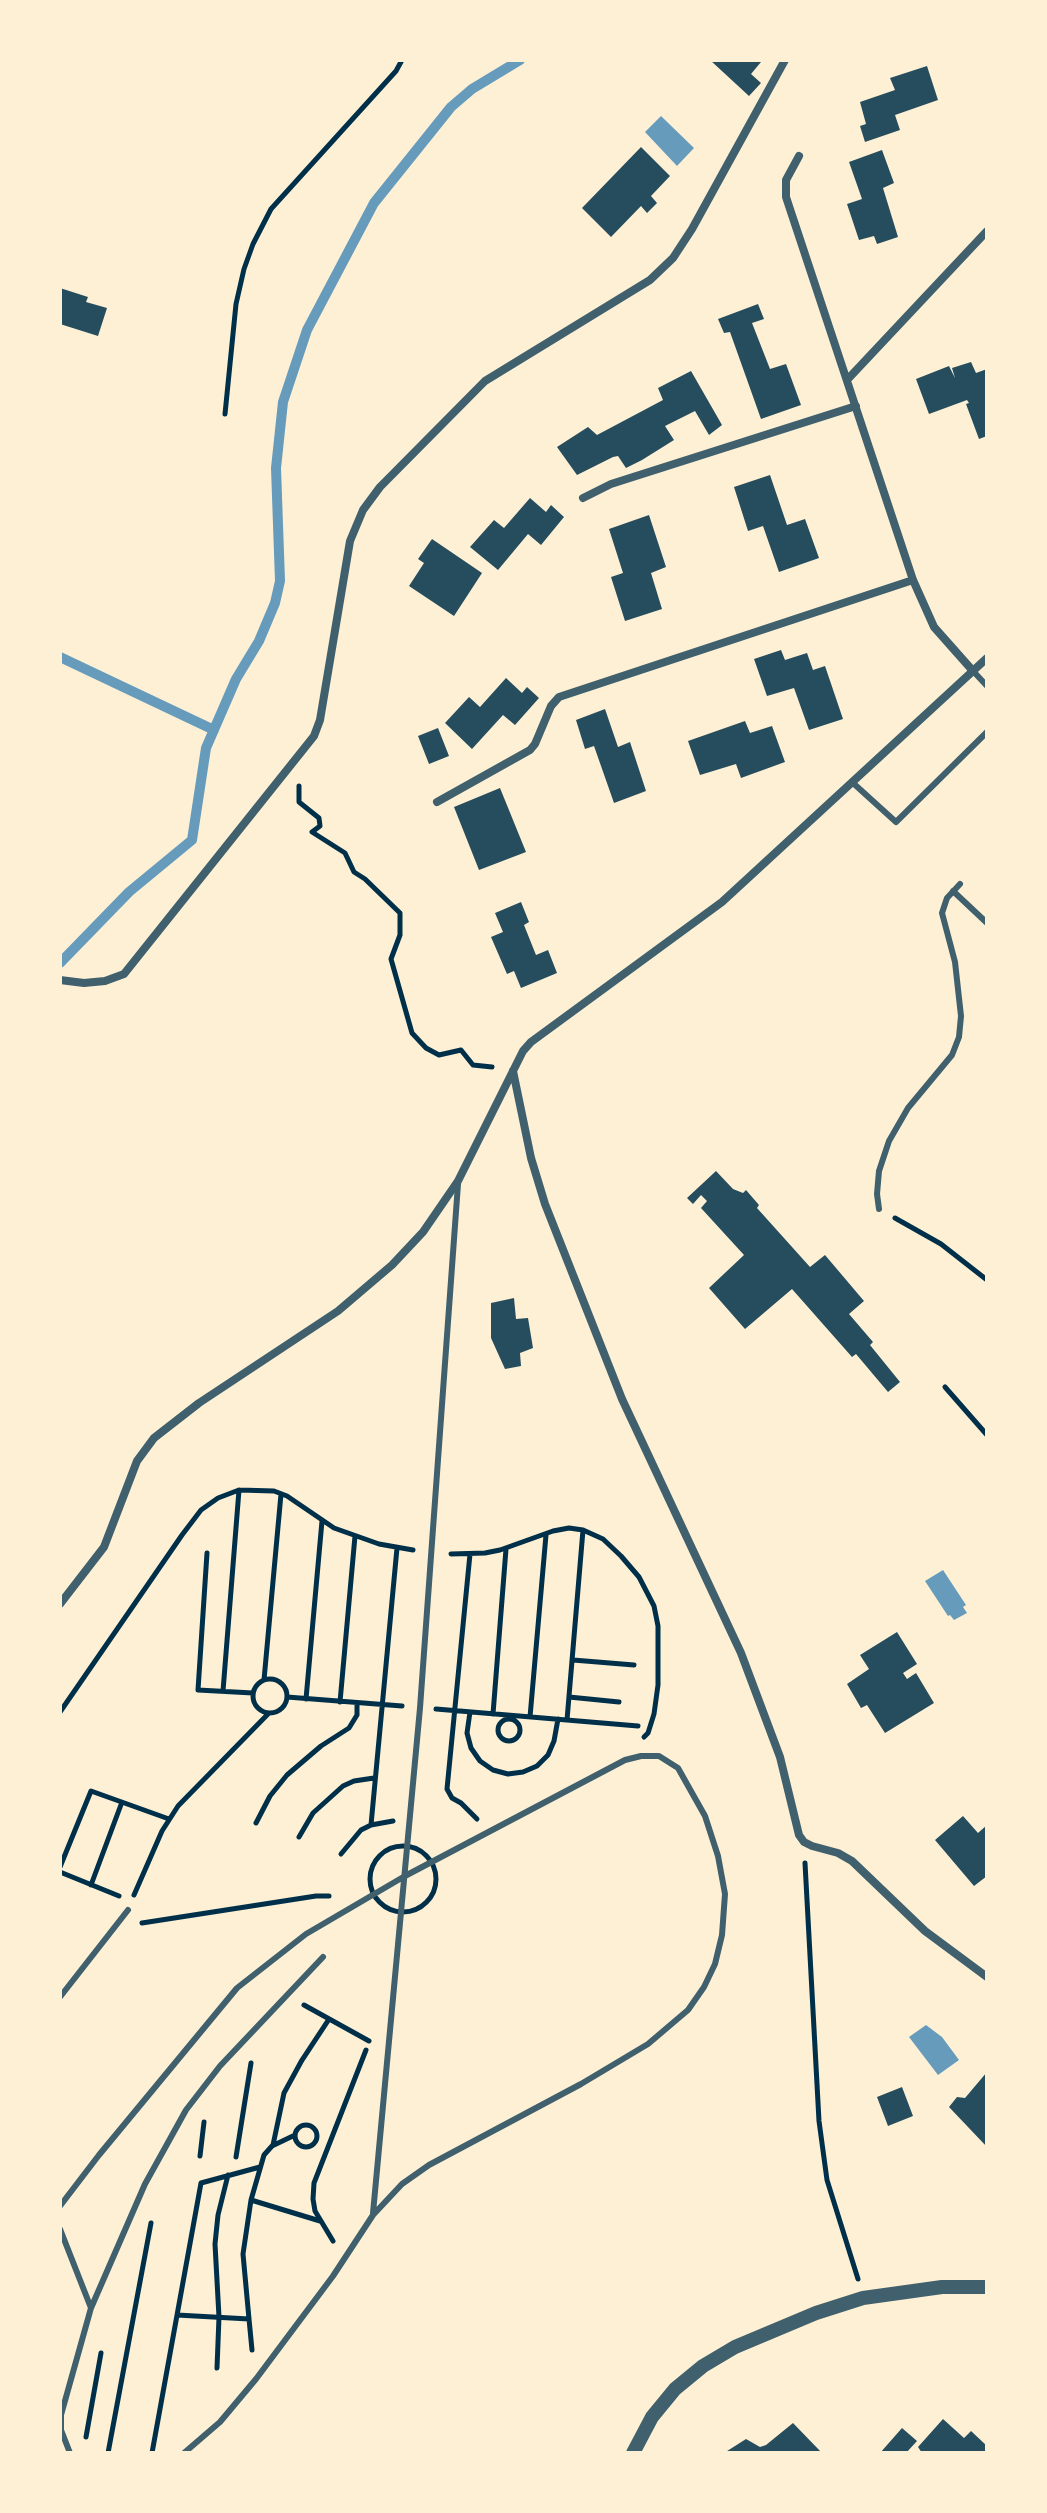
<!DOCTYPE html>
<html>
<head>
<meta charset="utf-8">
<style>
	body { margin:0 }
	#map { position:relative; width:1047px; height:2513px; overflow:hidden; background:#fdf0d5; font-family:"Libre Baskerville",serif }
	canvas { display:block }
	.frame { position:absolute; inset:0; border:62px solid #fdf0d5; pointer-events:none }
</style>
</head>
<body>
<div id="map">
<canvas width="1047" height="2513"></canvas>
<div class="frame"></div>
</div>
<script>
const ctx = document.querySelector('canvas').getContext('2d');
ctx.lineJoin = 'round';
function fill(path, color) {
  ctx.fillStyle = color;
  ctx.fill(path, 'evenodd');
}
function shape(rows) {
  const path = new Path2D();
  for (const r of rows) {
    if (r.length === 3) {
      path.moveTo(r[0] + r[2], r[1]);
      path.arc(r[0], r[1], r[2], 0, 2 * Math.PI);
      continue;
    }
    path.moveTo(r[0], r[1]);
    for (let i = 2; i < r.length; i += 2) path.lineTo(r[i], r[i + 1]);
  }
  return path;
}
function strokePath(path, color, width, dash) {
  ctx.strokeStyle = color;
  ctx.lineWidth = width;
  ctx.lineCap = dash ? 'butt' : 'round';
  ctx.setLineDash(dash || []);
  ctx.stroke(path);
}
const water = shape([
	[661,116,694,148,677,166,645,132],
	[943,1570,966,1605,963,1607,967,1613,954,1620,950,1615,948,1616,925,1581],
	[926,2025,942,2037,959,2060,938,2075,909,2037]
]);
const stream = shape([
	[60,657,214,730],
	[60,963,129,892,192,840,206,748,236,679,259,641,275,603,280,581,276,468,283,402,307,330,374,203,451,107,472,89,520,60]
]);
const building = shape([
	[710,60,759,60,761,62,751,74,761,83,749,96],
	[927,66,938,100,895,115,900,130,865,142,860,126,866,124,860,102,895,90,890,78],
	[641,147,670,176,651,196,657,203,647,213,641,206,611,237,582,208],
	[882,150,894,183,883,188,898,237,877,244,874,236,859,240,847,204,862,199,849,162],
	[60,288,88,297,86,302,107,308,98,336,60,324],
	[758,304,764,319,752,323,770,369,786,364,801,405,761,419,730,332,724,333,718,319],
	[971,362,976,373,987,369,987,436,979,439,966,404,969,403,967,400,929,414,916,379,949,366,955,378,952,368],
	[691,371,722,425,709,435,695,411,665,426,674,440,642,460,626,468,618,456,613,457,577,475,557,447,588,427,597,435,663,400,658,388],
	[770,475,787,525,805,519,819,558,779,572,763,526,748,531,734,487],
	[530,498,546,512,551,505,564,517,541,545,528,534,498,570,470,547,494,520,504,528],
	[649,515,666,567,651,573,662,609,625,621,611,577,623,573,609,529],
	[432,539,482,573,454,616,409,586,424,563,418,559],
	[781,650,785,660,807,653,813,670,825,666,843,719,809,730,794,688,767,696,754,659],
	[506,678,522,693,527,687,539,698,515,725,503,715,472,749,445,723,469,697,480,707],
	[605,709,618,747,630,742,646,791,614,803,594,746,585,749,576,720],
	[745,721,750,733,772,726,785,762,741,778,736,764,700,775,688,741],
	[438,728,449,756,429,764,418,736],
	[500,788,526,852,479,870,454,807],
	[521,902,529,922,524,925,536,955,548,950,557,973,521,988,514,971,507,974,491,937,503,932,495,913],
	[716,1171,733,1189,743,1193,746,1190,759,1205,757,1208,810,1267,825,1255,864,1301,849,1314,873,1342,870,1345,900,1382,888,1392,856,1354,852,1357,792,1289,745,1329,709,1288,744,1255,701,1208,707,1201,701,1195,693,1204,687,1198],
	[514,1298,516,1319,528,1318,533,1348,520,1353,521,1366,505,1369,491,1338,491,1303],
	[897,1632,917,1664,903,1673,907,1679,916,1673,934,1703,885,1733,867,1705,861,1708,847,1684,869,1669,860,1655],
	[963,1816,978,1833,987,1825,987,1876,974,1886,935,1840],
	[987,2072,987,2147,949,2107,957,2097,965,2098],
	[902,2087,913,2116,888,2126,877,2097],
	[943,2419,964,2438,971,2431,987,2446,985,2453,922,2453,918,2447],
	[793,2423,822,2453,724,2453,746,2439,760,2447,766,2445],
	[902,2428,917,2441,906,2453,880,2453]
]);
const path = shape([
	[225,414,236,304,244,269,253,244,271,209,396,71,402,60],
	[299,786,299,802,319,818,320,826,312,832,345,853,354,872,365,879,400,913,400,935,391,959,412,1033,426,1048,439,1055,461,1050,473,1065,492,1067],
	[895,1218,941,1244,987,1280],
	[945,1387,987,1435],
	[207,1553,198,1690,253,1693],
	[451,1554,485,1553,500,1550,553,1531,569,1528,583,1530,603,1539,621,1556,639,1577,654,1606,658,1626,658,1685,654,1714,648,1733,644,1737],
	[470,1554,447,1789,452,1798,461,1803,477,1819],
	[573,1660,634,1665],
	[270,1696,17],
	[264,1680,281,1494],
	[223,1691,239,1490],
	[287,1697,402,1706],
	[569,1697,619,1702],
	[306,1699,322,1521],
	[340,1702,355,1536],
	[436,1709,638,1726],
	[60,1712,182,1535,201,1510,218,1498,239,1490,274,1491,287,1496,334,1528,379,1544,413,1550],
	[470,1712,467,1733,471,1748,480,1761,493,1770,508,1774,523,1772,537,1766,548,1755,554,1741,558,1719],
	[493,1714,506,1549],
	[530,1717,546,1535],
	[509,1730,11],
	[567,1720,583,1530],
	[256,1823,270,1796,287,1775,321,1746,349,1728,357,1715,357,1703],
	[371,1825,393,1821],
	[299,1837,313,1813,343,1786,354,1781,374,1778],
	[403,1879,33],
	[341,1854,361,1830,371,1825,397,1548],
	[805,1863,819,2121,827,2180,858,2279],
	[60,1867,91,1791,169,1819],
	[60,1872,119,1896],
	[91,1885,122,1802],
	[134,1895,162,1831,178,1806,268,1714],
	[142,1923,316,1896,329,1896],
	[304,2005,369,2041],
	[306,2136,11],
	[295,2135,272,2146,264,2155,251,2200,320,2221],
	[273,2145,284,2093,302,2060,329,2019],
	[200,2156,204,2122],
	[236,2157,251,2063],
	[333,2241,315,2211,313,2199,314,2183,366,2050],
	[177,2315,249,2319,252,2350],
	[249,2319,243,2254,251,2200],
	[217,2368,219,2317,215,2244,218,2215,228,2175],
	[86,2437,101,2353],
	[108,2453,151,2223],
	[152,2453,201,2183,260,2167]
]);
const service = shape([
	[973,671,987,686],
	[853,783,896,822,987,732],
	[953,891,987,923],
	[879,1209,877,1194,879,1171,889,1141,908,1108,952,1055,959,1037,961,1016,955,962,942,913,947,898,960,884],
	[60,1997,128,1910],
	[60,2206,99,2155,237,1988,306,1934,405,1876,625,1760,641,1756,659,1756,678,1768,705,1816,718,1856,725,1894,722,1935,715,1964,704,1987,688,2010,648,2044,581,2084,429,2165,402,2184,373,2215,333,2276,256,2379,220,2422,184,2453],
	[373,2213,420,1708,458,1184],
	[60,2229,91,2308,61,2415,61,2430,70,2453],
	[91,2308,145,2184,186,2110,220,2066,323,1957]
]);
const minor = shape([
	[799,156,786,180,786,197,913,580,934,627,973,671],
	[847,380,987,231],
	[583,498,611,484,856,406],
	[437,802,530,750,535,744,551,706,559,697,913,580],
	[60,980,84,983,105,981,124,974,314,736,320,720,350,541,363,510,380,487,485,381,650,280,673,258,692,229,785,60],
	[513,1071,531,1158,545,1204,622,1399,741,1653,780,1757,799,1835,804,1842,812,1846,838,1853,852,1861,925,1931,987,1977],
	[60,1604,104,1547,137,1461,154,1438,199,1403,338,1311,392,1265,423,1232,458,1181,523,1051,531,1042,722,902,987,658]
]);
const tertiary = shape([
	[633,2453,652,2417,675,2389,703,2366,735,2347,816,2313,863,2298,942,2287,987,2287]
]);
fill(water, '#669bbc');
strokePath(stream, '#669bbc', 10);
fill(building, '#264d5e');
strokePath(path, '#003049', 5);
strokePath(service, '#3f606c', 6);
strokePath(minor, '#3f606c', 8);
strokePath(tertiary, '#3f606c', 14);
</script>
</body>
</html>
